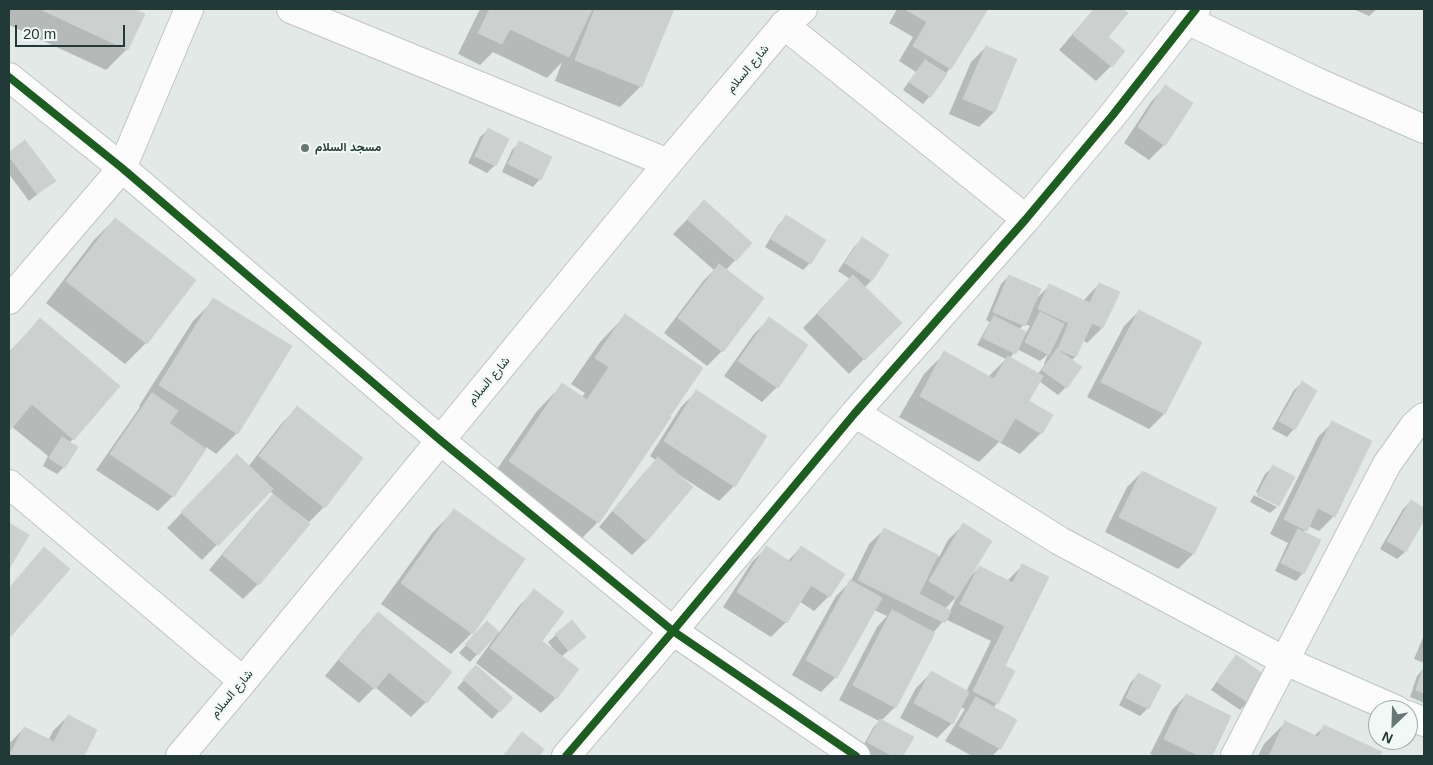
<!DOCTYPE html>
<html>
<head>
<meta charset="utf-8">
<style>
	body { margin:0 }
	#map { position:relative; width:1433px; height:765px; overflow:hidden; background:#e3e9e7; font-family:Arial,sans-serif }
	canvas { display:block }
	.frame { position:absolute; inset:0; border:10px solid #223a37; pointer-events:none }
	.north { position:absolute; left:1368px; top:700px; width:50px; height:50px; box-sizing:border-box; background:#f1f8f5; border:1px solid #9eaca9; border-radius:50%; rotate:204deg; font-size:14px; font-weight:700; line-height:20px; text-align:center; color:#223a37 }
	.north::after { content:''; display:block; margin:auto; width:18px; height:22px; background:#667775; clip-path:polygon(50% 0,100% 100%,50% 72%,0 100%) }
	.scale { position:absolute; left:15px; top:25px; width:110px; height:22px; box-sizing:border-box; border:2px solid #223a37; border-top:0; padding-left:6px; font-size:15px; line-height:18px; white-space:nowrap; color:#223a37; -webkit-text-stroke:4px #f1f8f5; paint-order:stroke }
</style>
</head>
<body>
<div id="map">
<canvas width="1433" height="765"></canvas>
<div class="frame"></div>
<div class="north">N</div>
<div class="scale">20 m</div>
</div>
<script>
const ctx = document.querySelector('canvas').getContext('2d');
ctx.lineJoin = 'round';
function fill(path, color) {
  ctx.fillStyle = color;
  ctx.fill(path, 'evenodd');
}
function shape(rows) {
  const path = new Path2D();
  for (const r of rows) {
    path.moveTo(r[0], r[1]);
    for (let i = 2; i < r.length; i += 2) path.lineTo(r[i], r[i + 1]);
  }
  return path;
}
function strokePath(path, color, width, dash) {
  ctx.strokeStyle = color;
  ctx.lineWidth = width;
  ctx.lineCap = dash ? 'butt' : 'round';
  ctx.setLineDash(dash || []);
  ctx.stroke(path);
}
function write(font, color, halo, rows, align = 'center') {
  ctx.font = font + ' Arial,Vazirmatn,sans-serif';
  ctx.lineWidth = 4;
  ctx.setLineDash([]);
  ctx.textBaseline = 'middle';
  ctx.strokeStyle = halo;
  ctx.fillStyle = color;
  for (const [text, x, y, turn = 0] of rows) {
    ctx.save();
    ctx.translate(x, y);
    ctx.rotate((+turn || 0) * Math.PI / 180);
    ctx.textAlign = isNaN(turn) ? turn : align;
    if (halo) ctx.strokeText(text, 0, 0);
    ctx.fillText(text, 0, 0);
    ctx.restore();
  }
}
const shadow = shape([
	[9,9,130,9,143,15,127,49,106,70,9,25],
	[480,9,670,9,672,10,641,86,620,107,555,81,562,62,547,78,493,52,480,65,458,54],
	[897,9,986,9,950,68,930,96,923,104,903,90,916,72,899,61,913,37,889,23],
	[1094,9,1120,9,1126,14,1106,37,1111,66,1096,81,1059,50],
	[1353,9,1377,9,1369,16],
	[986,47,1015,60,994,112,979,127,949,114,971,62],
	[1165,87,1164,145,1149,160,1124,143,1151,102],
	[488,130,495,165,487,173,468,163,480,137],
	[25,142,54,181,29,201,9,174,9,153],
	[519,143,540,179,533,187,502,172,512,150],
	[704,202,751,243,726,270,722,351,707,366,664,333,704,280,714,270,673,234],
	[786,217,810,263,803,270,765,247,779,224],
	[115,219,146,343,125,364,46,303,94,240],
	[862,239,888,255,871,281,864,288,900,323,849,374,803,328,850,279,838,271,854,247],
	[1009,276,1034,301,1049,286,1083,301,1099,284,1119,293,1102,328,1087,343,1083,340,1075,357,1071,361,1080,368,1066,387,1058,395,1039,381,1027,401,1041,433,1020,454,999,442,979,462,899,417,924,374,945,353,988,377,1006,359,977,345,990,322,986,320,1001,284],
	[1024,324,1030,326,1026,333,1019,330],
	[1017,349,1040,361,1048,354,1044,364,1045,364,1038,374,1010,358],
	[214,300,237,433,216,454,206,447,173,496,158,511,96,470,140,407,139,406,193,321],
	[1139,311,1200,343,1164,414,1149,429,1087,397,1124,326],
	[625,316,598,522,572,548,484,488,537,411,562,385,581,398,585,393,571,384,600,342],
	[769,319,777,387,762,402,724,376,754,334],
	[40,320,73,439,69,443,64,467,57,474,43,466,48,456,11,426,9,429,9,352],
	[1302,383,1294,429,1287,437,1272,429,1294,390],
	[696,392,734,486,719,501,679,475,647,540,632,555,599,527,643,474,657,461,650,456,681,407],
	[297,408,324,507,309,522,295,511,258,584,243,599,209,570,259,510,274,494,269,491,202,560,167,528,237,456,248,467,282,423],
	[1332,423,1334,516,1319,531,1308,526,1303,533,1303,573,1296,581,1275,571,1288,543,1270,534,1318,437],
	[1273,467,1293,478,1277,506,1277,504,1256,492,1265,474],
	[1142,472,1216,509,1193,554,1178,569,1105,532,1127,487],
	[1254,495,1277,507,1270,513,1250,502],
	[1411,501,1424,509,1424,518,1405,552,1397,559,1380,549,1403,509],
	[454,511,472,633,451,654,381,604,433,532],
	[963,525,969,578,979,567,1007,581,1023,565,997,703,993,708,1015,720,1000,748,992,756,972,756,945,741,965,709,960,707,952,723,937,738,900,718,916,688,931,673,966,692,991,641,945,619,933,633,895,707,881,721,912,738,902,756,872,756,861,750,873,728,879,721,839,700,877,627,887,616,874,610,836,677,821,692,792,675,836,596,851,581,869,544,884,530,939,557,948,540],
	[957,596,950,611,945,609],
	[767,547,788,561,801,547,829,596,814,611,799,601,786,622,771,637,723,607,752,562],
	[44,549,68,569,9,637,9,588],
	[534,591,540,642,557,653,548,642,571,622,584,637,561,657,556,698,541,713,476,663,495,637,494,636,470,662,459,653,487,622,499,633,519,606],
	[378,614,426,702,411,717,375,687,359,703,325,676,363,629],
	[1424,635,1424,663,1414,659],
	[1237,657,1265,677,1248,702,1240,710,1211,690,1229,664],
	[1424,668,1424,703,1410,697,1417,676],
	[469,674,511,698,492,719,457,688],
	[1138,675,1159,685,1148,708,1140,716,1119,705,1131,682],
	[1186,695,1230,717,1210,756,1155,756,1150,754,1172,710],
	[68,716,96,731,83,756,9,756,9,740,11,742,24,728,48,741,53,731],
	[1285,723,1314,736,1324,727,1380,753,1379,756,1258,756,1264,744]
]);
const building = shape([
	[40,9,133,9,145,14,128,50,40,9],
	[490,9,592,9,569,57,510,29,502,44,478,33,490,9],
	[595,9,674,9,642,87,575,60,595,9],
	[905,9,988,9,951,69,913,46,927,22,905,9],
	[1094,9,1122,9,1128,13,1108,37,1125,51,1112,67,1073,35,1094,9],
	[986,46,1017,59,995,112,963,99,986,46],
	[925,60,947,74,931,97,909,82,925,60],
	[1165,85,1193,103,1165,146,1138,127,1165,85],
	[488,128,509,139,496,166,475,156,488,128],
	[25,140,56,181,37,194,9,156,9,152,25,140],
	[519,141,552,157,541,180,508,164,519,141],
	[704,200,752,243,736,261,687,219,704,200],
	[786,215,826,240,811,264,771,239,786,215],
	[115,218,196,280,147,344,66,281,115,218],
	[862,237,889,255,872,281,845,263,862,237],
	[719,264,764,298,723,352,678,318,719,264],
	[853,275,902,323,865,360,817,313,853,275],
	[1009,275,1041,289,1025,326,993,312,1009,275],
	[1099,283,1120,292,1103,328,1092,323,1076,357,1058,349,1069,323,1038,309,1049,284,1090,303,1099,283],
	[213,298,292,346,238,434,159,385,213,298],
	[1139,310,1202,342,1165,414,1101,382,1139,310],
	[1040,312,1064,324,1049,355,1025,342,1040,312],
	[625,314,703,368,670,416,671,417,599,523,509,461,562,383,587,400,609,367,595,358,625,314],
	[994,316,1026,332,1016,354,983,338,994,316],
	[769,317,808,345,778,388,738,361,769,317],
	[40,318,120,386,74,440,32,404,9,431,9,354,40,318],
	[1057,349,1082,367,1067,388,1042,370,1057,349],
	[944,351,994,379,1008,356,1043,376,1029,401,1053,415,1042,434,1015,418,1001,442,920,396,944,351],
	[1302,381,1317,391,1295,430,1279,421,1302,381],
	[696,390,767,436,735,487,664,441,696,390],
	[152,393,178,411,169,423,206,449,174,497,110,454,152,393],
	[297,406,363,458,325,508,259,456,297,406],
	[1332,421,1372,441,1335,517,1318,508,1307,531,1284,519,1332,421],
	[62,437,78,447,65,468,49,458,62,437],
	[237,454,273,489,218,546,181,512,237,454],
	[658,457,693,487,647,541,613,511,658,457],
	[1273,465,1295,477,1279,506,1257,495,1273,465],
	[1142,471,1217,508,1194,554,1119,517,1142,471],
	[273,494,310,524,259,585,223,555,273,494],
	[1411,500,1424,508,1424,520,1406,552,1387,541,1411,500],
	[454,509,525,559,473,634,401,583,454,509],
	[9,523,29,535,9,569,9,523],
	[963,523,992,541,957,598,929,581,963,523],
	[884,528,938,555,919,594,951,611,945,623,858,580,884,528],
	[1298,529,1321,540,1304,574,1281,563,1298,529],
	[766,546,791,562,801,546,845,574,830,597,811,585,787,623,737,592,766,546],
	[44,547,70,569,11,636,9,634,9,588,44,547],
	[1022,564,1049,577,1005,666,1015,671,998,704,973,691,1005,626,960,604,979,566,1013,583,1022,564],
	[850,580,882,598,837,678,806,660,850,580],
	[534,589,564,612,542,641,579,669,557,699,490,648,534,589],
	[892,610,935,633,896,708,853,685,892,610],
	[378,612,452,672,427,703,389,672,375,689,339,660,378,612],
	[572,620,586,637,569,651,555,634,572,620],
	[487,621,499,632,478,655,465,644,487,621],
	[1236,655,1267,677,1249,703,1217,682,1236,655],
	[476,665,513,698,500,712,463,679,476,665],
	[1424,667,1424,693,1416,690,1424,667],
	[931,671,969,692,953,724,914,703,931,671],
	[1138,673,1161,685,1149,709,1126,698,1138,673],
	[1186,694,1231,716,1212,756,1200,756,1164,739,1186,694],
	[976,697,1017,720,1001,749,959,726,976,697],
	[68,715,97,730,84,756,9,756,24,727,54,742,68,715],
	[880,719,914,737,903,756,893,756,867,742,880,719],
	[1285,721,1318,737,1324,725,1382,752,1380,756,1269,756,1285,721],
	[522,732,544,749,539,756,503,756,522,732]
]);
const minor = shape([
	[291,9,668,163],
	[1187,20,1317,82,1424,129],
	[784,25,1026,219],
	[9,77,122,168,440,440,673,631,856,756],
	[9,300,122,168,189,9],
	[855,413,1060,541,1285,661,1397,710],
	[9,484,243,681],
	[1408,715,1424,722],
	[566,756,673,631,855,413,1026,219,1112,116,1196,9],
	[1235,756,1387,464,1414,426,1424,417]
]);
const tertiary = shape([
	[180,756,243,681,668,163,784,25,803,9]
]);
const cycleway = shape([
	[9,77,122,168,440,440,673,631,856,756],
	[566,756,673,631,855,413,1026,219,1112,116,1196,9]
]);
const markers = [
	[305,148,5,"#667775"]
];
const streetNames = [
	["شارع السلام",748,69,-50],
	["شارع السلام",489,381,-50],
	["شارع السلام",232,694,-50]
];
const poiNames = [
	["مسجد السلام",315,148]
];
fill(shadow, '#0003');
fill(building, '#ccd1d0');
strokePath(building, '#ccd2d0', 1);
strokePath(minor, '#c0c5c4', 30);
strokePath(tertiary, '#c0c5c4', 30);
strokePath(minor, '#fbfcfb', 28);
strokePath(tertiary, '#fbfcfb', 28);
strokePath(cycleway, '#1b5e20', 8);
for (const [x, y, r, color] of markers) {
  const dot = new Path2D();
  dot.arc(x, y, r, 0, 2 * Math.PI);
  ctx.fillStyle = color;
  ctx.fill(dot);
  strokePath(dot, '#f1f8f5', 2);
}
write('12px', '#223a37', '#f1f8f5', streetNames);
write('bold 12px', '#223a37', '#f1f8f5', poiNames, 'left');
</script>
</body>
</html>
